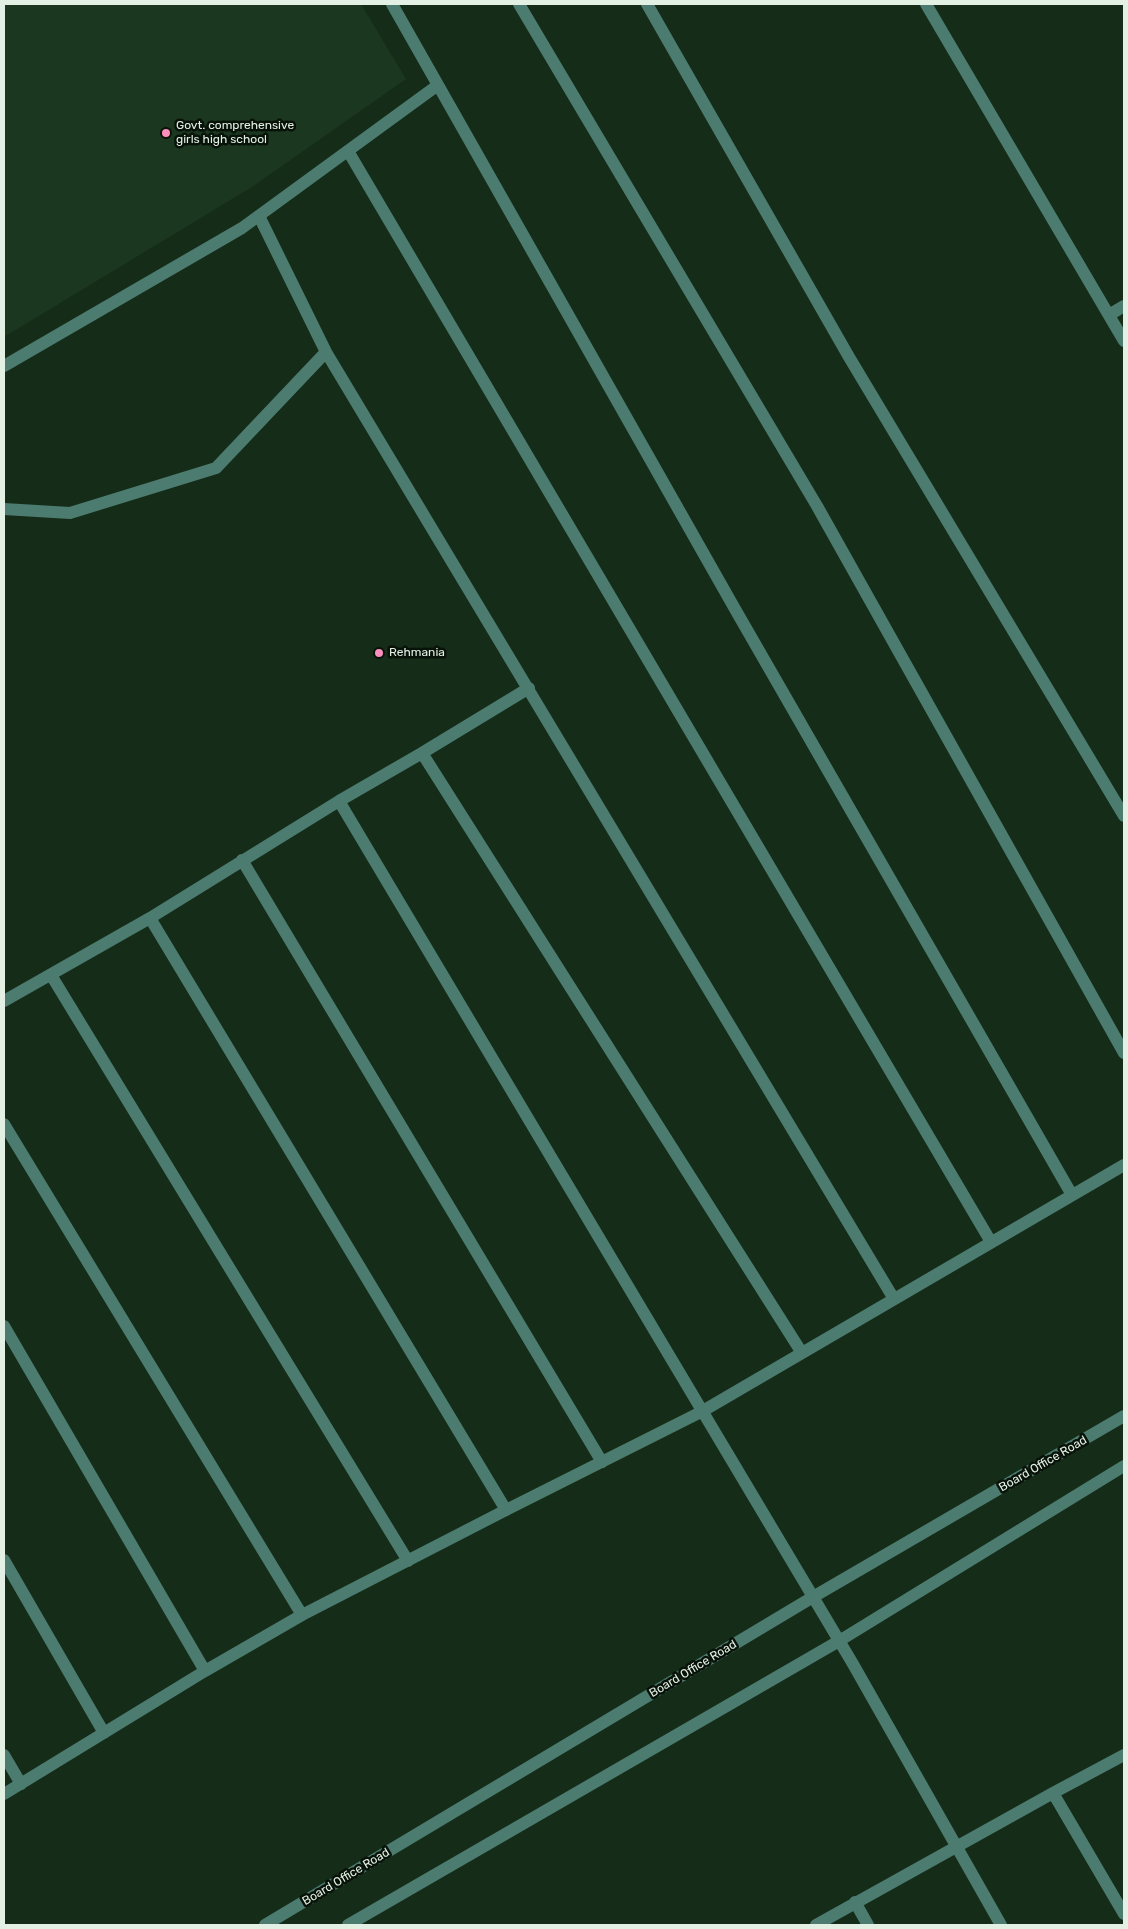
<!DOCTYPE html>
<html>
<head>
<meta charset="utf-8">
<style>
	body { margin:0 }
	#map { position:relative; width:1128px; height:1929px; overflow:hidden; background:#152c18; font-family:Rubik,sans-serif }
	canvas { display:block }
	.frame { position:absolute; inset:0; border:5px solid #e3f1e4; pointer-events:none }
</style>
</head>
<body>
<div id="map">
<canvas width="1128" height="1929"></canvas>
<div class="frame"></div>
</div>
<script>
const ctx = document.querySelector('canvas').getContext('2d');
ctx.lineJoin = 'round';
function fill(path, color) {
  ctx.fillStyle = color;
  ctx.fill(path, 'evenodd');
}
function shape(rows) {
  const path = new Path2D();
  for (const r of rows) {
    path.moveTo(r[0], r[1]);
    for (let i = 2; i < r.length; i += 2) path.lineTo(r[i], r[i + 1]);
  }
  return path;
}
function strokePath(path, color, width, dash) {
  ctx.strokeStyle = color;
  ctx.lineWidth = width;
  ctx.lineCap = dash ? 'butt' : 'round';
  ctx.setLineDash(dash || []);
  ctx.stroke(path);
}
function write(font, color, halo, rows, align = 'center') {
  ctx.font = font + ' Rubik,sans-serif';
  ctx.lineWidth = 5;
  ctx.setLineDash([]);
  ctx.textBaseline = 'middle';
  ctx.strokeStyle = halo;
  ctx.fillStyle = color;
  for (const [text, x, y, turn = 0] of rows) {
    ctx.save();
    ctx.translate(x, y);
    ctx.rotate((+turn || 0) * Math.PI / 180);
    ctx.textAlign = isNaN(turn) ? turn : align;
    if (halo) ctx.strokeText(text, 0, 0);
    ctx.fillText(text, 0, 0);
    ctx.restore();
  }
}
const built = shape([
	[4,4,361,4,406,79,252,187,4,337]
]);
const minor = shape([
	[519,4,817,506,1124,1053],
	[647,4,849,357,1124,816],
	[926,4,1124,341],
	[438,85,735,609,1072,1195],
	[348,151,991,1242],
	[1109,315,1124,306],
	[326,352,894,1299],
	[4,366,242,228,438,85,392,4],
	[4,509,70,513,216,468,326,352,259,216],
	[422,753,529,688],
	[339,801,853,1664,1001,1925],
	[242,860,602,1462],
	[150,918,506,1510],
	[51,975,408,1561],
	[4,1001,150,918,339,801,422,753,802,1353],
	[4,1124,302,1615],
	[4,1326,205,1671],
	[4,1560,104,1733],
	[4,1755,21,1784],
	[1053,1793,1124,1914],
	[4,1794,205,1671,302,1615,506,1510,701,1412,1124,1165],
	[855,1902,868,1925],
	[265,1925,813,1597,1124,1416],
	[348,1925,839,1641,1124,1466],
	[816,1925,1053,1793,1124,1755]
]);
const markers = [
	[166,133,5,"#fe8ebc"],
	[379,653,5,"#fe8ebc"]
];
const poiNames = [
	["Govt. comprehensive",176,126],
	["girls high school",176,140],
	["Rehmania",389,653]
];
const streetNames = [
	["Board Office Road",1043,1464,-30],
	["Board Office Road",693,1669,-31],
	["Board Office Road",346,1877,-31]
];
fill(built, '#1b371f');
strokePath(minor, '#4c7b70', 12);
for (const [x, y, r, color] of markers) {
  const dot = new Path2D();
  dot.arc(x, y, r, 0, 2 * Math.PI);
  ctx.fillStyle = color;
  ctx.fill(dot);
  strokePath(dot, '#081209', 2);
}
write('12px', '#e3f1e4', '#081209', poiNames, 'left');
write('12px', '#e3f1e4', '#081209', streetNames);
</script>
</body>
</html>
